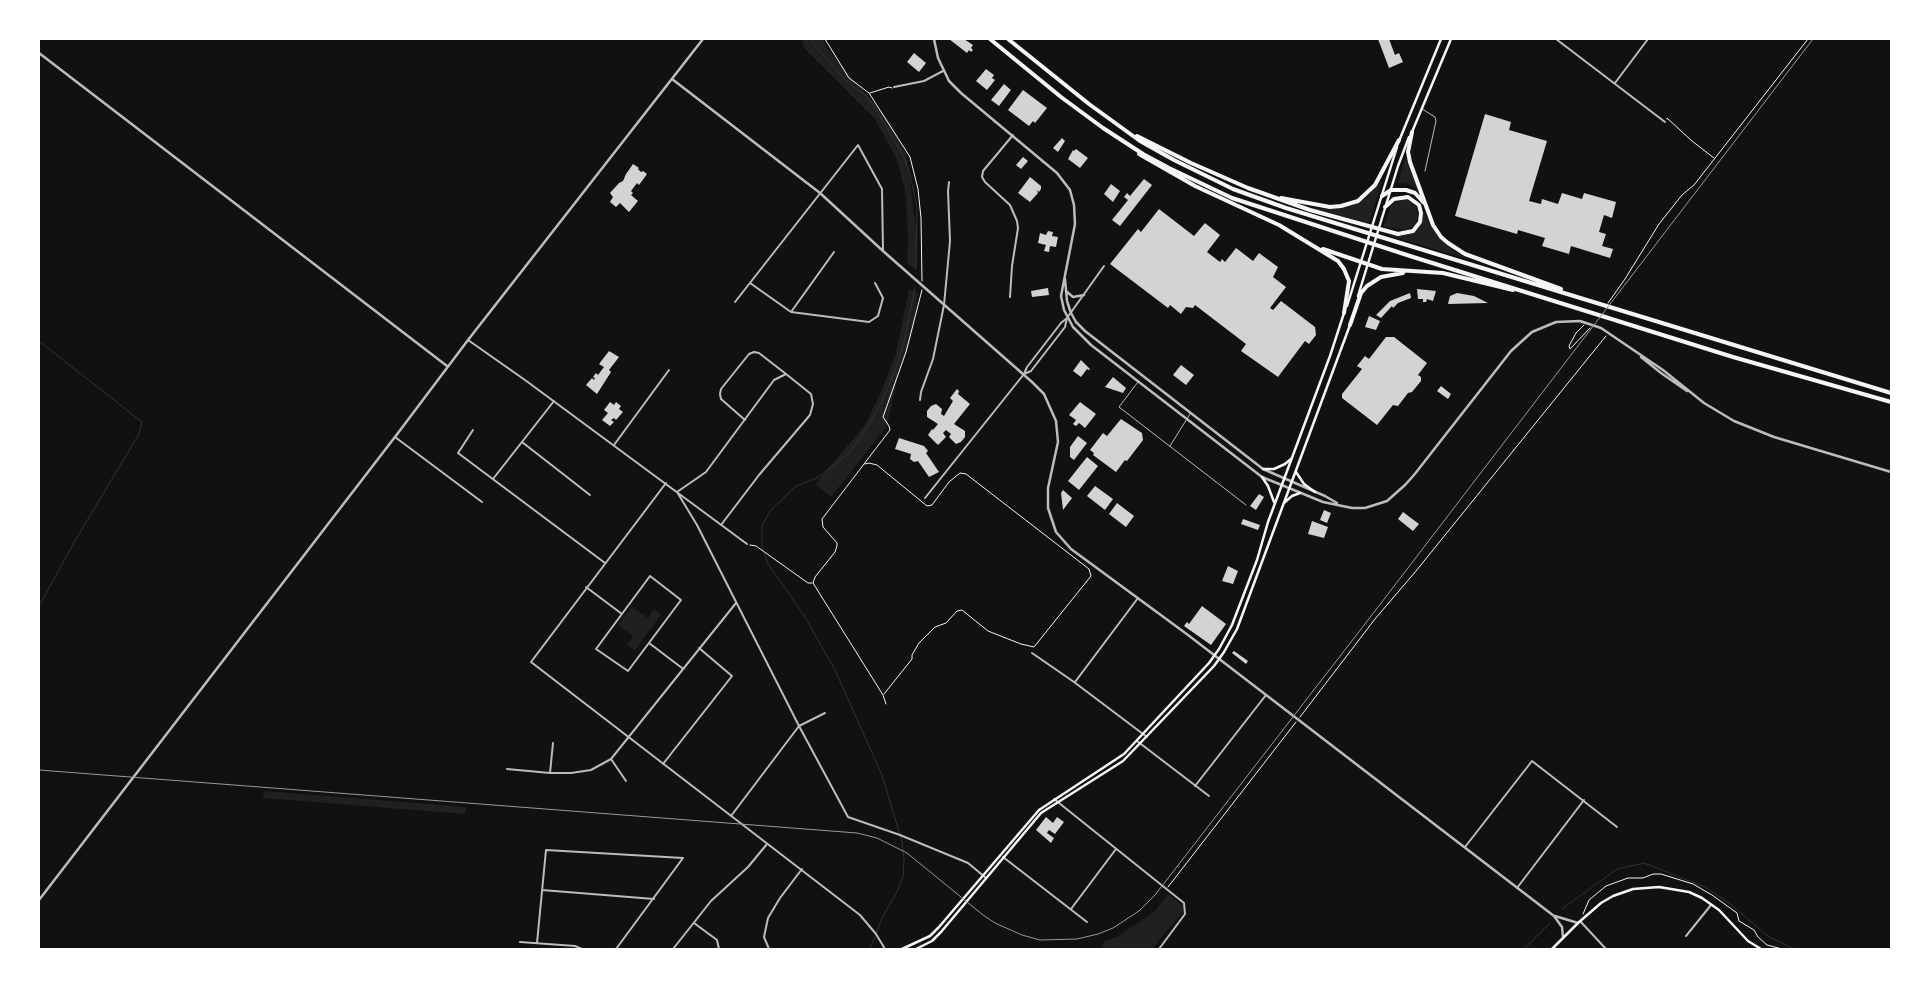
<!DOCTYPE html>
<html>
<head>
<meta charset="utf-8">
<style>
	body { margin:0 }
	#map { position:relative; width:1930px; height:988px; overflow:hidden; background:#111; font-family:"Golos Text",sans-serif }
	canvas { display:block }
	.frame { position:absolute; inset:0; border:40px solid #fff; pointer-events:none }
</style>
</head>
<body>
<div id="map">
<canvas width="1930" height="988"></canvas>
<div class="frame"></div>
</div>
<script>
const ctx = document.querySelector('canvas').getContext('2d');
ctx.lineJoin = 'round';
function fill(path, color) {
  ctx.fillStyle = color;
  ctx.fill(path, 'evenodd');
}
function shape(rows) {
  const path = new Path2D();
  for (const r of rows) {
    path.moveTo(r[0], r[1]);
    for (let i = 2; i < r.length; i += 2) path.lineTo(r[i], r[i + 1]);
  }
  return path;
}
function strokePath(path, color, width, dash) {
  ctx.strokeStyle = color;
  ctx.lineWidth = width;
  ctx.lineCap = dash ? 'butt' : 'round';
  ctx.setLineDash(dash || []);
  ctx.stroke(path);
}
const green = shape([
	[802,39,823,39,828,50,893,125,907,157,917,237,916,270,907,263,908,240,906,196,898,162,875,119,804,48],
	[1405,158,1407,158,1419,190,1408,184,1398,183],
	[1380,181,1382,182,1369,223,1309,208,1331,209,1351,206,1366,198],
	[1403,199,1411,201,1416,207,1418,217,1415,224,1407,230,1383,227,1392,204],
	[1423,211,1440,239,1454,251,1471,260,1387,235,1403,236,1414,232,1422,223],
	[909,289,918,293,912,337,898,376,887,426,831,497,815,484,865,425,880,394,896,353],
	[632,606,648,618,654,609,661,615,635,650,627,645,633,636,618,625],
	[264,791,466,807,465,814,263,798],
	[1168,894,1182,905,1184,911,1152,949,1101,949,1104,941,1117,937,1155,911]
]);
const stream = shape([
	[812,39,813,43,846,81,865,95,874,106,903,155,910,174,917,207,916,269],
	[39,341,142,422,139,434,76,539,39,606],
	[1562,909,1617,869,1644,863,1705,887,1729,903,1769,937,1795,949],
	[870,949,882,918,897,892,903,877,904,860,902,842,882,775,835,670,804,615,768,564,762,546,762,526,770,511,796,486,817,478,849,453,861,437,882,402,897,365,905,338,915,288],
	[1524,949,1550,923]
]);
const building = shape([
	[949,39,964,39,973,45,971,48,973,50,971,52,969,50,967,53],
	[1378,39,1389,39,1395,55,1399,53,1403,62,1389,68],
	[914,53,926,63,919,72,907,62],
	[986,69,994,75,992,78,995,80,987,90,976,81],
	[1004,84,1011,90,999,106,991,100],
	[1023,90,1047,108,1035,123,1033,121,1029,126,1008,110],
	[1485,114,1511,122,1509,130,1547,141,1529,201,1541,204,1542,199,1558,204,1562,193,1582,199,1584,193,1616,202,1612,218,1604,215,1599,232,1606,234,1602,246,1613,249,1610,258,1571,246,1569,254,1542,246,1545,238,1518,230,1517,234,1455,216],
	[1062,138,1065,141,1058,152,1053,148],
	[1076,149,1088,158,1080,168,1068,159,1073,150,1074,151],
	[1023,157,1028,161,1021,169,1016,165],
	[633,164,639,168,638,169,641,172,643,171,647,174,639,185,637,183,631,191,633,193,631,195,638,201,629,212,620,203,616,207,610,202,613,197,610,193,619,183,623,181,626,174],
	[1030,177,1041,186,1041,189,1039,192,1037,190,1038,193,1030,202,1018,193],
	[1144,179,1152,185,1120,226,1112,220,1128,200,1124,197,1127,193,1130,196],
	[1111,184,1120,191,1113,202,1104,194],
	[1159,209,1194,236,1205,223,1220,235,1207,252,1220,262,1222,259,1225,262,1236,248,1253,261,1259,253,1278,267,1273,277,1286,287,1270,308,1273,310,1281,301,1315,327,1316,335,1309,344,1305,341,1278,377,1241,351,1246,344,1195,305,1193,308,1186,307,1181,314,1170,305,1168,308,1110,264,1138,229,1141,232],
	[1048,231,1053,232,1052,236,1058,237,1056,247,1050,246,1049,252,1044,251,1046,245,1038,243,1040,233,1046,235],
	[1048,288,1049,295,1032,297,1031,291],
	[1417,289,1436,291,1433,301,1427,299,1426,302,1423,302,1423,299,1418,299],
	[1410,293,1411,298,1398,303,1393,308,1392,306,1381,318,1376,315,1390,301],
	[1457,293,1474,296,1488,303,1448,304,1450,296],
	[1369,316,1380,321,1376,330,1365,327],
	[1386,337,1394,337,1427,363,1418,375,1421,377,1421,381,1412,392,1408,393,1398,406,1393,405,1377,425,1342,398,1342,394,1362,369,1357,366,1365,356,1369,359],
	[609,351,619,357,609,370,611,372,597,394,586,385,592,378,594,380,595,378,593,377,596,373,598,375,604,367,599,364],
	[1081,360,1090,369,1089,370,1087,369,1081,377,1073,371],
	[1181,365,1194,375,1186,385,1173,375],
	[1113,377,1126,388,1123,393,1105,387],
	[1441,386,1451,394,1448,399,1437,391],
	[957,389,959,391,958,394,970,404,954,424,965,431,965,437,961,442,956,444,949,437,951,434,946,430,943,433,946,437,938,445,928,435,932,429,933,430,938,424,927,417,927,411,931,406,936,404,942,409,941,414,944,416,953,401,950,398],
	[610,402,614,405,616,402,621,406,619,409,623,412,616,420,614,418,611,420,614,422,610,426,602,420,608,413,604,410],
	[1080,402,1096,414,1085,428,1079,423,1076,426,1073,424,1076,420,1069,415],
	[1121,419,1142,433,1143,440,1127,461,1125,460,1116,472,1093,455,1094,453,1090,450,1103,433,1107,436],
	[1078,436,1087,443,1074,460,1070,457,1070,447],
	[899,438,924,446,928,451,926,453,939,472,929,477,918,461,914,462,910,459,911,454,895,449],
	[1087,457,1098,466,1079,490,1068,481],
	[1095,486,1113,499,1105,510,1087,496],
	[1063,490,1072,498,1063,510,1061,493],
	[1259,494,1264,497,1256,510,1250,506],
	[1117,503,1134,516,1126,527,1109,514],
	[1324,510,1331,513,1327,523,1320,520],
	[1403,512,1419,524,1413,531,1398,519],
	[1243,519,1260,525,1258,530,1241,524],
	[1312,521,1328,527,1324,538,1308,534],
	[1228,566,1238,571,1233,584,1222,581],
	[1202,606,1226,624,1211,645,1184,626,1187,622,1189,624],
	[1234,651,1248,661,1246,664,1232,653],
	[1046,817,1053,823,1057,817,1064,822,1055,834,1049,830,1047,833,1054,838,1051,843,1036,830]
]);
const path = shape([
	[825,39,849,78,869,93,910,157,918,189,921,218,922,281],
	[870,93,889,87,892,88],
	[1667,119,1667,118,1692,141,1714,158],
	[1608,303,1625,279,1659,224,1682,195,1694,185,1808,39],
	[1584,325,1576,333,1569,346,1570,349,1590,328],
	[865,464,869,463,877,465,927,506,932,505,949,482,960,473,966,474,1089,569,1091,576,1034,647,1021,644,988,631,962,610,957,611,946,623,935,627,919,643,912,655,912,659,884,694],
	[750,545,756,546,808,583,812,583],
	[886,704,883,695,813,583,815,577,835,552,837,546,837,543,823,527,822,519,890,430,889,426,883,417,906,352,922,290],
	[1300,717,1375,619,1416,571,1606,336],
	[1168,887,1296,722],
	[1583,914,1589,900,1606,886,1628,878,1643,878,1653,874,1661,874,1693,884,1712,895,1737,913,1739,921,1754,930,1758,937,1767,945,1782,949]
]);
const service = shape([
	[1422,109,1435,117,1436,121,1425,171],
	[1138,382,1119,407,1246,505],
	[1170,446,1190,414]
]);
const minor = shape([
	[1556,39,1665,122],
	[1615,83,1648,39],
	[894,87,924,81,943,71],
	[750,283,791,312,869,322,878,316,883,298,875,283],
	[1010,297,1012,266,1018,228,1017,221,1010,205,985,182,982,177,983,171,1013,135],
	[735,302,858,145,882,189,883,251],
	[791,312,834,252],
	[468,340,525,380,747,544],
	[1024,374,1031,371,1065,327,1067,318],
	[920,400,921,392,933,359,944,305,950,241,948,191,949,182],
	[745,420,721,399,720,394,721,389,749,354,754,352,759,353,786,374],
	[473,430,458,453,605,563],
	[395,437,482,502],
	[522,442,590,495],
	[614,445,669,370],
	[493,479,554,401],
	[666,483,531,662,860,915,876,934,885,949],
	[677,492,697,525,799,726,848,817,900,835,968,863,986,878],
	[677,492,706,472,774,380,786,374,811,394,813,404,810,415,759,475,721,525],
	[925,498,1024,374,1027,367,1061,323,1067,318,1104,266],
	[650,576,681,600,628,671,596,649,650,576],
	[586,587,622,614],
	[649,643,682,668],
	[1032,653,1074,682,1147,737],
	[1075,682,1138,598],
	[1137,741,1209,796],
	[611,759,626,781],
	[663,764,732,676,699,648],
	[507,769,550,773,571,773,591,770,611,759,736,603],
	[550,773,553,743],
	[1195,786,1266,695],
	[1054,799,1184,903,1185,914,1159,949],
	[731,816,799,726,825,713],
	[1465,847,1532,761,1617,827],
	[1003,857,1087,922],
	[1517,888,1584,800],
	[542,890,654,899],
	[1071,909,1116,849],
	[1580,921,1606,949],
	[694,923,717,940,719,949],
	[1686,936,1711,905],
	[520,942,575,946,582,949],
	[537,943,546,850,683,858,616,949],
	[673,949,711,901,748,867,767,844],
	[769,949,764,937,768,918,780,898,802,869]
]);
const tertiary = shape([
	[934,39,938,58,949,81,961,93,1057,173,1070,190,1074,205,1075,224,1061,296,1064,310,1073,327,1091,345,1262,477,1323,502,1352,508,1365,508,1387,501,1405,485,1414,475,1511,351,1532,332,1556,322,1580,321,1601,328,1663,370,1704,403],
	[39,53,447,366],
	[672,79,820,193,883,251,1032,382,1044,394,1056,421,1058,442,1048,488,1048,508,1056,532,1071,549,1188,635,1554,916,1562,927,1563,937],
	[1065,279,1067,301,1071,313,1076,322,1085,331,1263,469,1325,496,1337,503],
	[1066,291,1073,297,1084,295],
	[1641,357,1661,373,1687,391],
	[1704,403,1734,421,1774,437,1891,472],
	[39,900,398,433,468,340,703,39],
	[1555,916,1578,923]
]);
const secondary = shape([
	[1412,132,1451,39],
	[1399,141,1441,39],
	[1358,296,1398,166,1409,137],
	[1347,306,1397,147],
	[1263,469,1274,469,1285,464,1291,459],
	[1296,472,1304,484,1315,492],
	[1262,477,1268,486,1274,502],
	[1284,503,1292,496,1300,493],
	[902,949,930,936,939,927,1039,810,1124,754,1209,663,1219,649,1232,625,1257,560,1268,522,1330,356,1344,313],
	[916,949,932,941,941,932,1041,813,1123,761,1214,666,1224,652,1237,629,1350,325],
	[1552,949,1578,923,1601,903,1613,896,1633,889,1659,887,1689,892,1702,898,1719,910,1748,941,1761,949]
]);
const motorway = shape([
	[990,39,1061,97,1103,128,1143,154,1169,168,1232,198,1410,256,1733,357,1891,402],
	[1008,39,1089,104,1140,141,1174,160,1233,189,1286,208,1891,393],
	[1412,132,1408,152,1410,162,1433,225,1441,237,1448,243,1465,254,1561,289],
	[1137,136,1191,163,1248,188,1310,210,1398,234,1413,231,1420,222,1421,213,1419,205,1408,197,1394,199,1385,207],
	[1139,154,1195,186,1279,225,1338,261,1344,269,1349,281,1344,313],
	[1382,196,1391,190,1406,190,1415,193,1424,203],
	[1281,198,1330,207,1341,206,1358,201,1375,185,1399,140],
	[1323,249,1382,269,1443,273,1513,290],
	[1350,325,1361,293,1367,286,1381,277,1403,273]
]);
const rail = shape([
	[39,770,857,833,877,838,907,853,983,915,995,923,1022,935,1040,940,1077,939,1098,934,1113,928,1139,911,1155,895,1375,611,1813,39]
]);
fill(green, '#202020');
strokePath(stream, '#333', 1);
fill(building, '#d3d3d3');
strokePath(path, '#f5f5f5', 1);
strokePath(service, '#bcbcbc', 1);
strokePath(minor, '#bcbcbc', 2);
strokePath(tertiary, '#bcbcbc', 2.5);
strokePath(secondary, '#f5f5f5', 2.5);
strokePath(motorway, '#f5f5f5', 4);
strokePath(rail, '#9a9a9a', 1);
</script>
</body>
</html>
